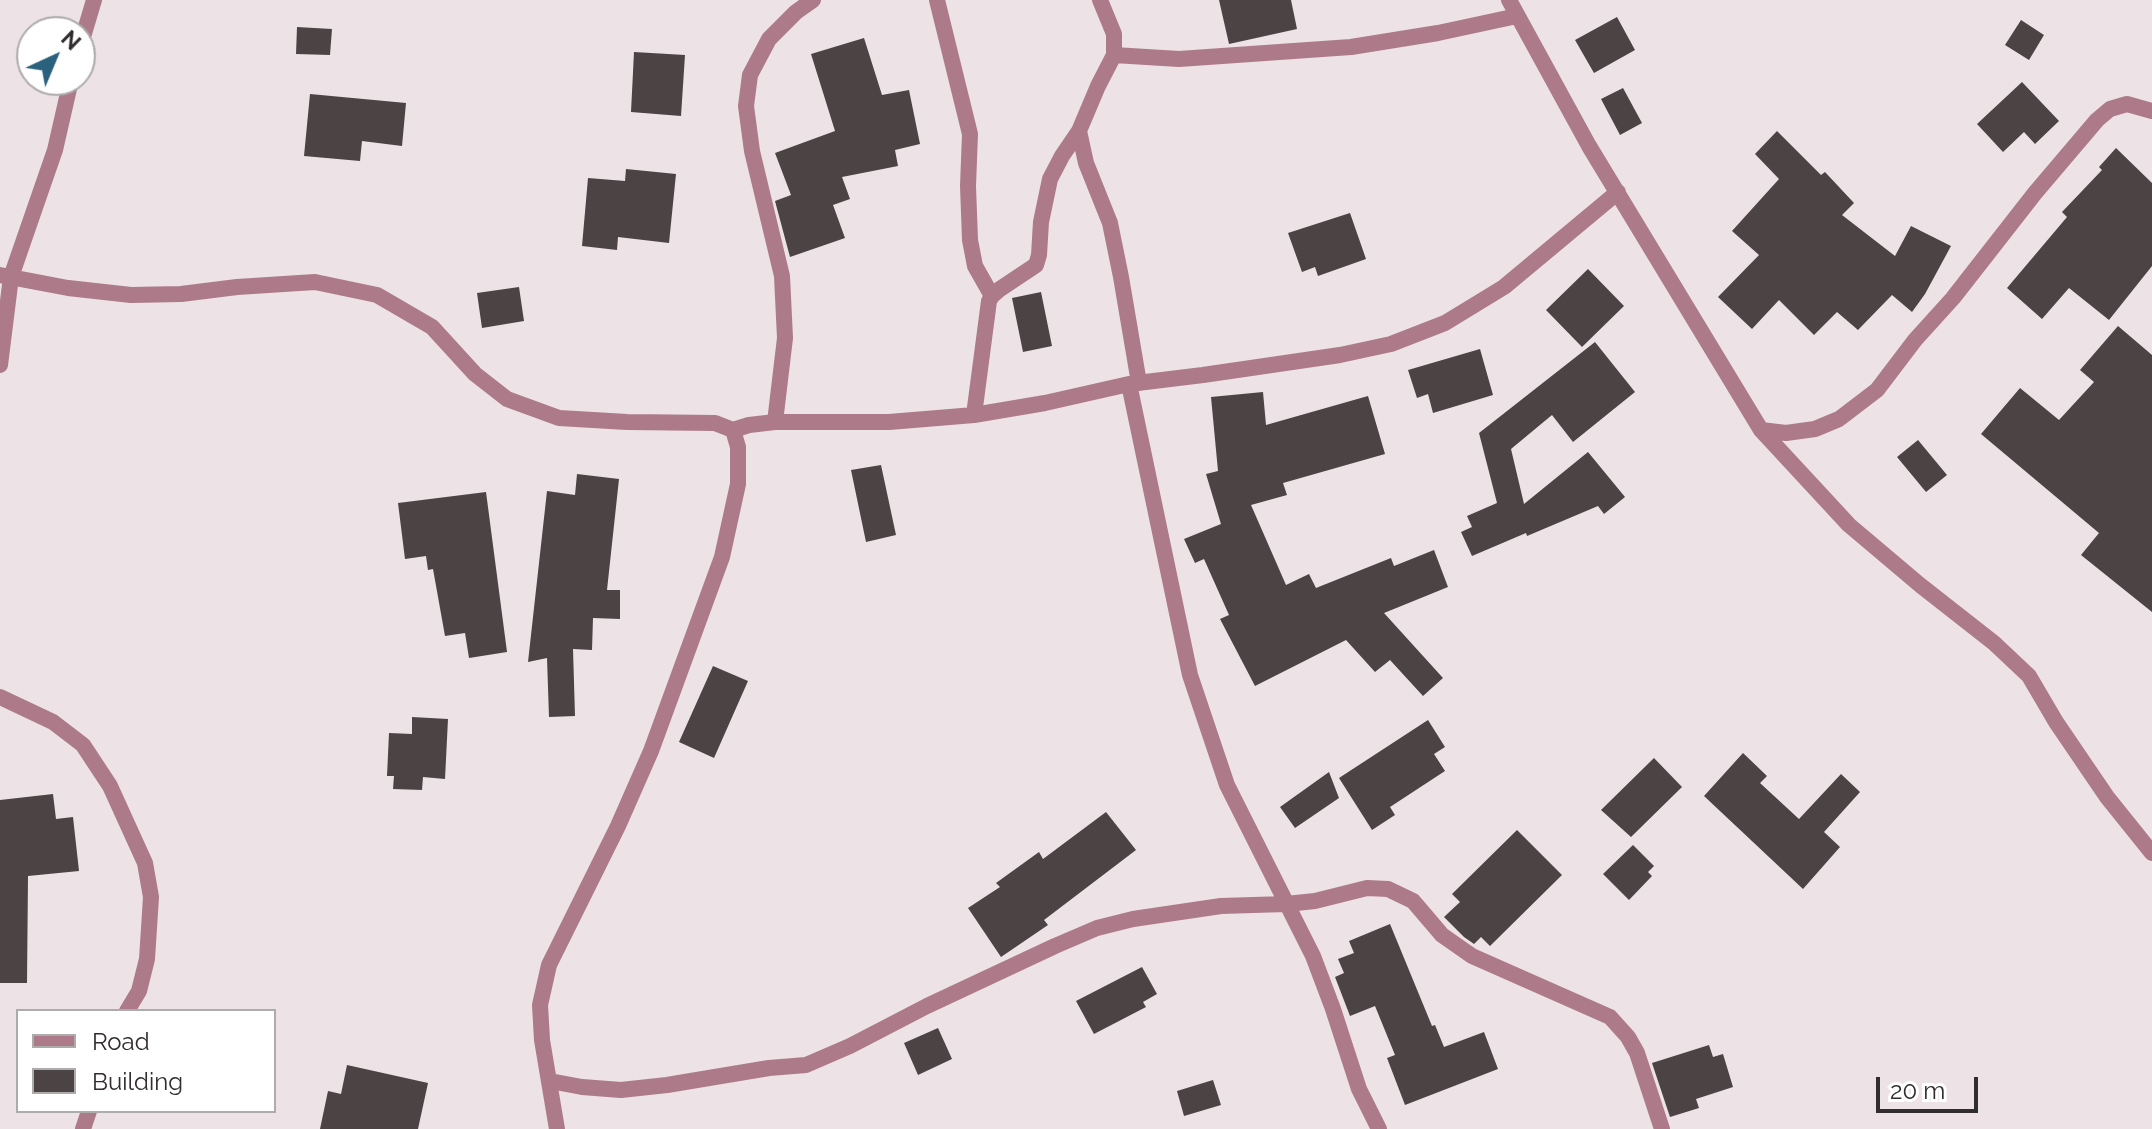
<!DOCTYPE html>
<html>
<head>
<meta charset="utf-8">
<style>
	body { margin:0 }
	#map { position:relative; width:2152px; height:1129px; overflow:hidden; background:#ede2e5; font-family:Raleway,sans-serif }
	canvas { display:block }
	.legend { position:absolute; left:16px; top:1009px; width:260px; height:104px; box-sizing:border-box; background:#fff; border:2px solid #adabab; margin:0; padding:10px 14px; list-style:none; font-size:24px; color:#312c2d }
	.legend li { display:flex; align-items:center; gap:16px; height:40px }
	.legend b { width:40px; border:2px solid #adabab }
	.north { position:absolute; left:16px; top:16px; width:80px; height:80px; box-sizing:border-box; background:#fff; border:2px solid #adabab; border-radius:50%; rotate:44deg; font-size:22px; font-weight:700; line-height:32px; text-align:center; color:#312c2d }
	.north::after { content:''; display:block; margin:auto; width:28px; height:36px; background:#2a617c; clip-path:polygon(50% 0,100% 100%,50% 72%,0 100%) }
	.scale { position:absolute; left:1876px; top:1077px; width:102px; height:36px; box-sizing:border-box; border:4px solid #312c2d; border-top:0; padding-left:10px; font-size:24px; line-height:28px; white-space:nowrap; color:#312c2d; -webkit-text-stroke:6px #fff; paint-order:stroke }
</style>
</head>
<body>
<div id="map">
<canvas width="2152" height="1129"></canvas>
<ul class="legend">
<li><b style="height:10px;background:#ac7a89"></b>Road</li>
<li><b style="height:22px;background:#4c4345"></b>Building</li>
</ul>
<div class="north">N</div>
<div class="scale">20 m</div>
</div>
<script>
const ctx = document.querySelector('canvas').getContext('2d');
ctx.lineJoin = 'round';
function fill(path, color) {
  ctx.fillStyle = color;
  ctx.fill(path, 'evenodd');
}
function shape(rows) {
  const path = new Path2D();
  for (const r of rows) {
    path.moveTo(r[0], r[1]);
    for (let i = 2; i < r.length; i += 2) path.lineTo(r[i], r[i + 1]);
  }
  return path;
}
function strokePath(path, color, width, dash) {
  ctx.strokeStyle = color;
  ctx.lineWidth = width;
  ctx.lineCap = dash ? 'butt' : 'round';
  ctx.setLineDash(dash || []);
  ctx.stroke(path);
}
const building = shape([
	[1219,0,1291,0,1297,29,1229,44],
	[1617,17,1635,50,1594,73,1575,40],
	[2021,20,2044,35,2029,60,2005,45],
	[297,27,332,29,330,55,296,54],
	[864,38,882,95,909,90,920,144,895,150,898,166,842,177,850,199,833,205,845,238,790,257,775,201,791,195,775,153,835,131,811,54],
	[634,52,685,55,681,116,631,112],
	[2022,82,2059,121,2035,144,2024,132,2003,152,1977,124],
	[1623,88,1642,123,1620,135,1601,99],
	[310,94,406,103,402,146,362,141,360,161,304,156],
	[1777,131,1821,175,1825,172,1854,203,1842,215,1895,256,1911,226,1951,246,1925,294,1912,312,1892,295,1858,330,1837,312,1814,335,1779,300,1752,329,1718,297,1759,255,1732,231,1779,179,1755,154],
	[2116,148,2152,183,2152,266,2109,320,2069,288,2042,319,2007,288,2067,217,2062,212,2102,170,2099,167],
	[626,169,676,174,669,243,618,237,617,250,582,246,588,178,625,181],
	[1350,213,1366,259,1318,276,1315,267,1302,272,1288,233],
	[1588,269,1624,306,1582,347,1546,310],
	[519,287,524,321,482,328,477,293],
	[1041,292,1052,346,1023,352,1012,298],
	[2118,326,2152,355,2152,612,2081,555,2099,533,1981,434,2020,388,2059,420,2094,382,2080,370],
	[1595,342,1635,392,1573,442,1552,415,1511,449,1524,504,1588,452,1625,497,1604,514,1598,506,1527,536,1526,533,1472,556,1461,532,1472,527,1467,516,1497,503,1479,433],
	[1480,349,1493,395,1433,413,1428,394,1417,398,1408,370],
	[1263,392,1266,425,1368,396,1385,454,1283,483,1287,495,1251,505,1286,585,1309,574,1316,588,1391,558,1394,566,1434,550,1448,587,1384,613,1443,678,1423,696,1390,660,1375,672,1346,640,1255,686,1220,619,1229,615,1204,559,1195,563,1184,539,1221,524,1206,474,1218,471,1211,397],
	[1918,440,1947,475,1926,492,1897,457],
	[881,465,896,535,866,542,851,470],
	[577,474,619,479,607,590,620,590,620,619,593,618,592,650,573,649,575,716,549,717,547,658,528,662,547,491,575,495],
	[486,492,507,652,469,658,465,633,445,636,433,569,428,570,426,556,405,559,398,503],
	[713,666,748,681,714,758,679,742],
	[412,717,448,719,445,779,423,777,422,790,393,789,394,776,387,776,389,733,412,734],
	[1428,720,1445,747,1434,754,1445,771,1390,807,1395,815,1372,830,1339,778],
	[1743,753,1767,776,1760,783,1799,819,1841,774,1860,792,1824,832,1840,847,1803,889,1704,796],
	[1654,758,1682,787,1631,837,1601,810],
	[1329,772,1339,798,1295,828,1280,807],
	[53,794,56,819,73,817,79,871,28,876,27,983,0,983,0,800],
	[1106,812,1136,850,1044,920,1048,925,1001,957,968,908,1000,887,996,883,1039,852,1043,859],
	[1517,830,1562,875,1490,946,1481,937,1474,944,1464,937,1444,917,1460,902,1452,894],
	[1633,845,1654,866,1648,872,1652,876,1629,900,1603,874],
	[1390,924,1432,1026,1435,1025,1444,1047,1484,1032,1498,1069,1405,1105,1387,1058,1395,1055,1375,1006,1350,1016,1335,977,1344,973,1338,959,1354,953,1349,941],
	[1142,967,1157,994,1143,1002,1146,1007,1094,1034,1076,1001],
	[938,1028,952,1059,918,1075,904,1043],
	[1709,1045,1713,1057,1723,1054,1733,1087,1696,1099,1699,1108,1670,1117,1652,1063],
	[347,1065,428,1083,418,1129,320,1129,328,1091,341,1094],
	[1213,1080,1221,1105,1184,1116,1177,1091]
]);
const street = shape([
	[937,0,970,134,968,186,970,240,975,266,992,296],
	[1100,0,1114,34,1114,55,1098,86,1079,131,1086,163,1110,223,1121,277,1139,383],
	[1509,0,1589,146,1761,430,1849,525,1920,585,1994,643,2029,676,2056,722,2107,797,2152,853],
	[80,47,94,0],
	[1114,55,1179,59,1351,47,1438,33,1517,16],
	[0,275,68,288,131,295,181,294,237,287,315,282,377,295,432,327,475,374,507,399,559,418,627,422,715,423,733,430,738,447,738,484,722,557,651,751,618,826,549,965,540,1005,542,1040,557,1129],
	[0,365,11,277,55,150,71,80],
	[1129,384,1190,675,1227,785,1313,956,1333,1009,1359,1089,1379,1129],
	[974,415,989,301,992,296,1000,289,1036,265,1039,255,1041,222,1050,179,1062,156,1079,131],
	[775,422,785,338,782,276,752,151,746,106,750,75,769,39,796,12,813,0],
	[733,430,749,425,775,422,889,422,974,415,1045,403,1129,384,1203,375,1340,355,1391,344,1445,323,1504,287,1618,192],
	[1761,430,1786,433,1815,429,1839,419,1877,390,1915,340,1953,298,2035,193,2097,120,2110,109,2127,104,2152,111],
	[0,697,53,722,83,745,110,786,145,863,151,897,147,959,139,991,127,1011],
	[550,1081,582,1087,621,1090,667,1085,769,1068,806,1065,850,1046,927,1006,1055,946,1097,928,1133,919,1221,906,1286,904,1315,901,1367,888,1388,889,1413,901,1442,935,1472,956,1610,1017,1628,1037,1637,1053,1662,1129],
	[83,1129,89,1111]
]);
fill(building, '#4c4345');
strokePath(street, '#ac7a89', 16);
</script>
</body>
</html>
